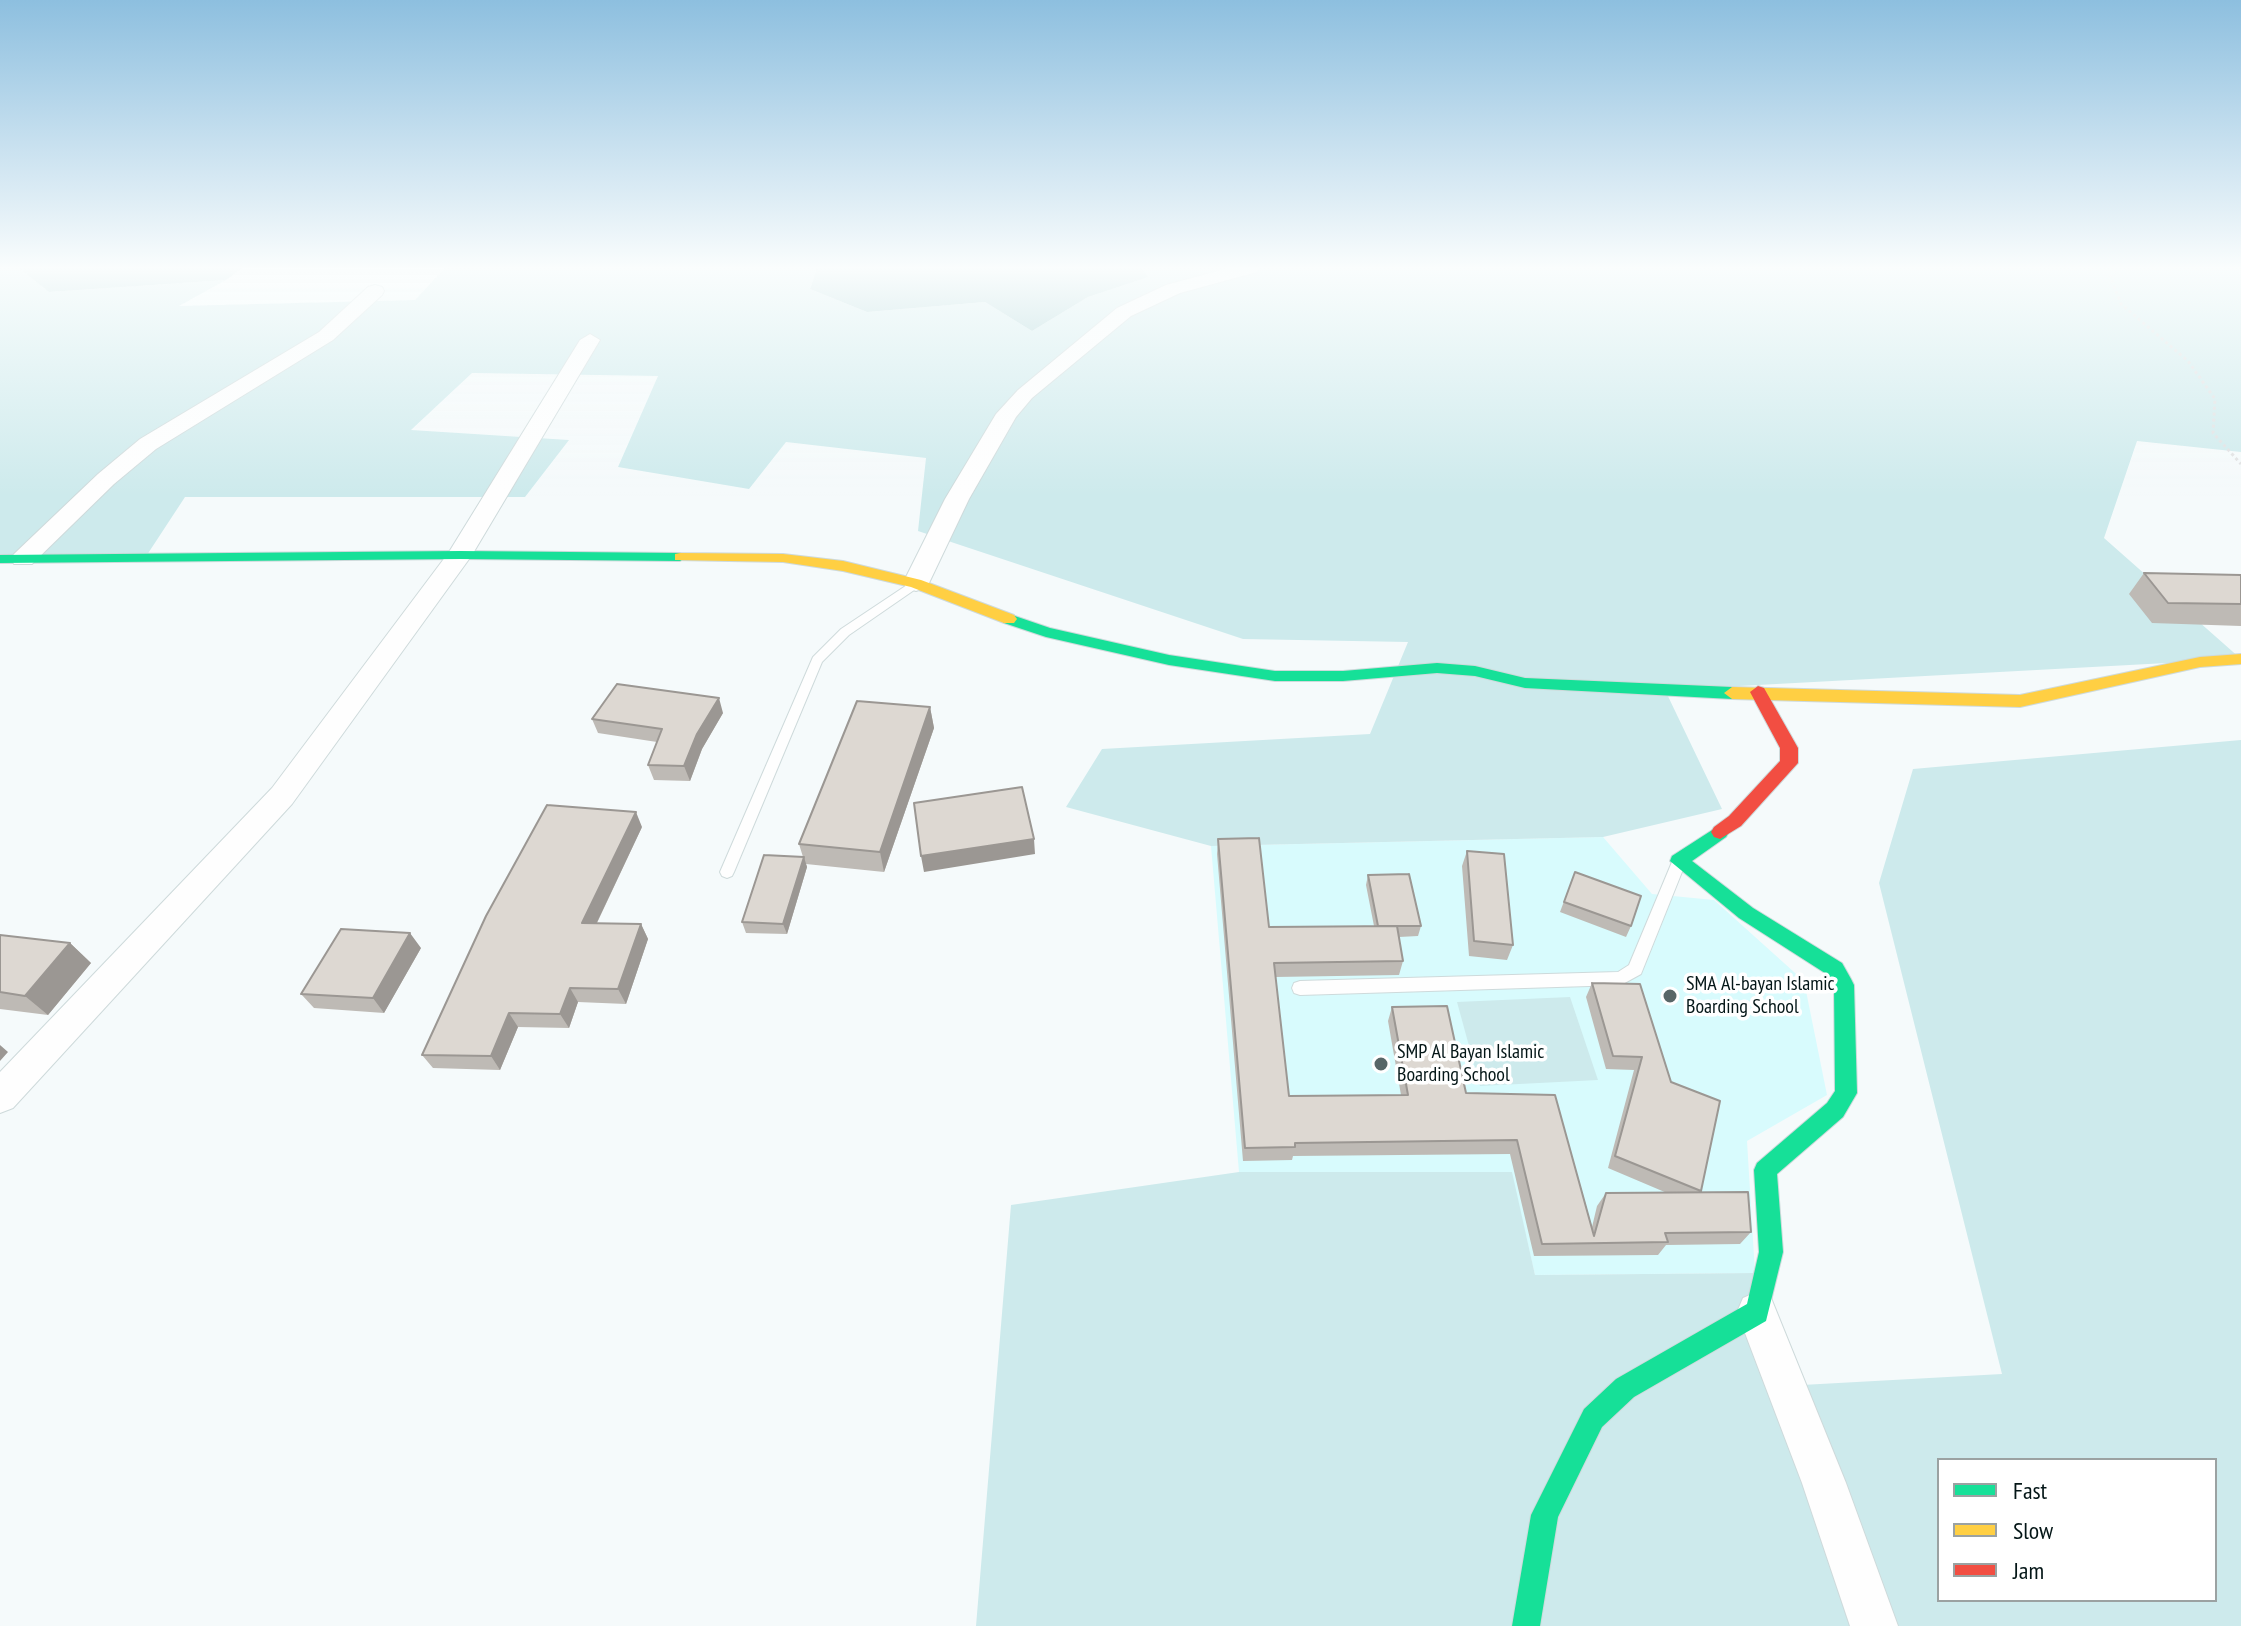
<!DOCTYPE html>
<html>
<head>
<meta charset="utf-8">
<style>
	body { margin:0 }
	#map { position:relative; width:2241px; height:1626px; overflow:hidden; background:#f5fafb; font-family:"PT Sans Narrow",sans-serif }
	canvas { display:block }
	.legend { position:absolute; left:1937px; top:1458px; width:280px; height:144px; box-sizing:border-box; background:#fff; border:2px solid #9ba2a2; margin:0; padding:10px 14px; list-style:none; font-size:24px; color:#041617 }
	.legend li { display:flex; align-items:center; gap:16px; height:40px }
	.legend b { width:40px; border:2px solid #9ba2a2 }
</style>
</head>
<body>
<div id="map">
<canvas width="2241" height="1626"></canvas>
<ul class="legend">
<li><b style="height:10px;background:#16e098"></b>Fast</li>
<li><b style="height:10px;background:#ffcf43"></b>Slow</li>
<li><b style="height:10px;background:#f24e42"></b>Jam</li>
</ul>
</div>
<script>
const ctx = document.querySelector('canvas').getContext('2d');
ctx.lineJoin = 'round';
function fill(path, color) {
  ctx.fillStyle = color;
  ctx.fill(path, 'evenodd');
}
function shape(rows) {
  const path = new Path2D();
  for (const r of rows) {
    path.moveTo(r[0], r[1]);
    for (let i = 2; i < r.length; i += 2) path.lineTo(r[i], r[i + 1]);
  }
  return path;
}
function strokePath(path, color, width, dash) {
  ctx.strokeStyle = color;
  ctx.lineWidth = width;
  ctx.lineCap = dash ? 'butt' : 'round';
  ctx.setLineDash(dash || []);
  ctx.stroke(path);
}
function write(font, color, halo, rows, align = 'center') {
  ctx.font = font + ' "PT Sans Narrow",sans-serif';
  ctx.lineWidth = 7;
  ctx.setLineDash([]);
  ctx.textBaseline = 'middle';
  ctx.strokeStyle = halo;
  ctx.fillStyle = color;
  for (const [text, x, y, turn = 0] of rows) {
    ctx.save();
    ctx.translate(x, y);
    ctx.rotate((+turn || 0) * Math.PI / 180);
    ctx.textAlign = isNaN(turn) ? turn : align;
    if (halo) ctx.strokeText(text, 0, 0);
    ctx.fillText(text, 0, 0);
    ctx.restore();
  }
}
const built = shape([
	[1603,837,1652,894,1714,900,1804,981,1827,1095,1747,1141,1755,1273,1535,1275,1511,1172,1239,1172,1211,846]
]);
const green = shape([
	[0,268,19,268,49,292,226,280,179,306,415,300,445,268,817,268,810,289,867,312,985,302,1032,331,1088,297,1147,277,1141,268,2241,268,2241,452,2137,441,2104,538,2241,659,1665,690,1722,809,1603,837,1211,846,1066,807,1102,749,1370,734,1408,642,1243,639,918,531,926,458,786,442,749,489,618,467,658,376,472,373,411,430,569,440,525,497,185,497,145,558,0,561],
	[2241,740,2241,1626,976,1626,1011,1205,1239,1172,1512,1172,1535,1275,1755,1273,1802,1385,2002,1374,1879,883,1913,769],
	[1939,1460,2215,1460,2215,1600,1939,1600],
	[1570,997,1598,1080,1480,1086,1457,1002]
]);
const water = shape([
	[19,268,242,268,226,280,49,292],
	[817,268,1141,268,1148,277,1088,297,1032,331,985,302,867,312,810,289]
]);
const path = shape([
	[2121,268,2110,276,2121,304,2188,361,2215,399,2213,433,2241,464]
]);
const lane = shape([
	[916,579,922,583,920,586,849,635,822,662,734,872,732,876,727,878,722,876,720,872,813,657,841,629,916,579],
	[1679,856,1684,858,1686,862,1643,969,1641,974,1621,985,1300,995,1294,993,1292,988,1294,983,1300,981,1618,972,1629,965,1672,862,1674,858,1679,856]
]);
const street = shape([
	[1229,268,1260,268,1257,272,1180,293,1131,316,1032,398,1016,417,969,499,929,583,925,588,916,591,907,588,903,583,945,499,996,414,1018,390,1117,308,1166,285,1229,268],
	[375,285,382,287,384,291,382,295,333,340,156,449,114,484,32,564,14,564,11,559,14,554,98,474,140,439,319,332,368,287,375,285],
	[590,334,600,340,472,555,292,804,13,1108,0,1113,0,1072,272,788,449,552,580,340,590,334],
	[1757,1292,1771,1298,1846,1483,1898,1626,1850,1626,1802,1483,1737,1312,1743,1298,1757,1292]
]);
const fast = shape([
	[460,551,680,553,687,557,680,561,460,559,0,563,0,555,460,551],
	[1009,614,1050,628,1169,655,1275,671,1343,671,1437,663,1475,666,1525,678,1732,687,1740,693,1732,699,1525,688,1475,676,1437,673,1343,681,1275,681,1169,665,1046,637,1004,623,1001,619,1004,615,1009,614],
	[1720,825,1726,827,1729,832,1726,837,1692,861,1753,908,1842,963,1851,979,1854,985,1857,1093,1843,1117,1777,1174,1783,1252,1766,1321,1634,1397,1602,1427,1558,1517,1540,1626,1512,1626,1531,1515,1584,1409,1616,1379,1747,1304,1759,1252,1754,1170,1757,1163,1827,1103,1835,1091,1834,986,1828,975,1739,918,1670,861,1672,856,1720,825]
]);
const slow = shape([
	[680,553,783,554,843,561,921,580,1014,615,1017,619,1014,623,1004,623,911,587,843,571,783,562,675,560,675,554,680,553],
	[2241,654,2241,664,2200,667,2020,707,1732,699,1724,693,1732,687,2020,695,2200,657,2241,654]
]);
const jam = shape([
	[1758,686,1764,688,1798,748,1798,763,1741,826,1720,839,1714,837,1711,832,1714,827,1729,816,1780,761,1780,748,1750,692,1758,686]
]);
const wall = shape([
	[2144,573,2241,575,2241,626,2152,623,2129,594],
	[930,707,934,728,884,872,806,864,807,867,787,934,746,933,742,922,803,857,799,844],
	[723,713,702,749,690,781,654,780,648,765,657,742,598,733,592,719],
	[642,827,597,923,641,924,648,939,626,1004,578,1002,569,1028,518,1027,500,1070,433,1068,422,1055],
	[1218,839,1269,927,1374,926,1366,885,1368,875,1421,926,1418,936,1399,937,1403,961,1399,975,1275,977,1289,1096,1401,1095,1388,1021,1392,1007,1466,1093,1555,1095,1592,1227,1597,1206,1606,1193,1667,1193,1608,1168,1634,1070,1606,1069,1586,997,1592,983,1640,984,1701,1191,1700,1193,1751,1232,1740,1244,1666,1245,1658,1255,1534,1256,1510,1154,1293,1156,1292,1160,1243,1161,1217,854],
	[1467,851,1513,945,1507,960,1469,956,1462,866],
	[1575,872,1631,926,1626,937,1560,912],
	[0,935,70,943,91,963,48,1015,0,1009],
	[421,948,384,1013,314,1008,301,994]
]);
const shadedWall = shape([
	[719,698,723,713,702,749,690,781,684,766,697,734],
	[930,707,934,728,884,872,880,852],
	[636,812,642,827,590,937,582,923],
	[1034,839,1035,854,924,872,921,856],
	[804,857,807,867,787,934,783,924],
	[641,924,648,939,626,1004,618,989],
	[410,933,421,948,384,1013,373,998],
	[70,943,91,963,48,1015,25,996],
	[570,988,578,1002,569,1028,560,1014],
	[509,1013,518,1027,500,1070,491,1056],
	[0,1045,8,1052,0,1061]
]);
const building = shape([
	[2144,573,2241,575,2241,604,2168,603,2144,573],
	[617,684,719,698,697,734,684,766,648,765,662,729,592,719,617,684],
	[857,701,930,707,880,852,799,844,857,701],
	[1022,787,1034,839,921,856,914,803,1022,787],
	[547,805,636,812,582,923,641,924,618,989,570,988,560,1014,509,1013,491,1056,422,1055,486,916,547,805],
	[1259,838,1269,927,1397,926,1403,961,1274,963,1289,1096,1408,1095,1392,1007,1447,1006,1466,1093,1555,1095,1594,1236,1606,1193,1748,1192,1751,1232,1665,1233,1668,1242,1542,1244,1517,1140,1295,1143,1295,1147,1245,1148,1218,839,1259,838],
	[1467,851,1504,854,1513,945,1474,941,1467,851],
	[764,855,804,857,783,924,742,922,764,855],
	[1575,872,1641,896,1631,926,1564,902,1575,872],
	[1409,874,1421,926,1378,926,1368,875,1409,874],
	[341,929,410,933,373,998,301,994,341,929],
	[0,935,70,943,25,996,0,992,0,935],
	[1592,983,1640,984,1671,1082,1720,1101,1701,1191,1615,1156,1642,1057,1613,1056,1592,983]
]);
const markers = [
	[1670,996,8,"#586667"],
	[1381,1064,8,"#586667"]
];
const poiNames = [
	["SMA Al-bayan Islamic",1686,984],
	["Boarding School",1686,1007],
	["SMP Al Bayan Islamic",1397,1052],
	["Boarding School",1397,1075]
];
fill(built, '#d8fbfd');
fill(green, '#cdeaec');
fill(water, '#a4cfd2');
strokePath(lane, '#cedadb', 2);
strokePath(street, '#cedadb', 2);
strokePath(fast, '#cedadb', 2);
strokePath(slow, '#cedadb', 2);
strokePath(jam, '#cedadb', 2);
strokePath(path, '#dfe0e1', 3, [3, 3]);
fill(lane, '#fefefe');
fill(street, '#fefefe');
fill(fast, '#16e098');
fill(slow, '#ffcf43');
fill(jam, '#f24e42');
fill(wall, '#bebab5');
fill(shadedWall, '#9b9793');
fill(building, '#ddd8d2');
strokePath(building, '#9b9793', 2);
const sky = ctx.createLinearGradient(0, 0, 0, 496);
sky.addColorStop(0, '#8dbfdf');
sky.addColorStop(0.54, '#fafdfd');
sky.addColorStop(1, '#fafdfd00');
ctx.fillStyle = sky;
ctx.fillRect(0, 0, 2241, 496);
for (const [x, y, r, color] of markers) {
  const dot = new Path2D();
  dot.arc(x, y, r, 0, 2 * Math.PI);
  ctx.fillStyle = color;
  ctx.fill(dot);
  strokePath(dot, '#fff', 3);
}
write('20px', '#041617', '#fff', poiNames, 'left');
</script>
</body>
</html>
